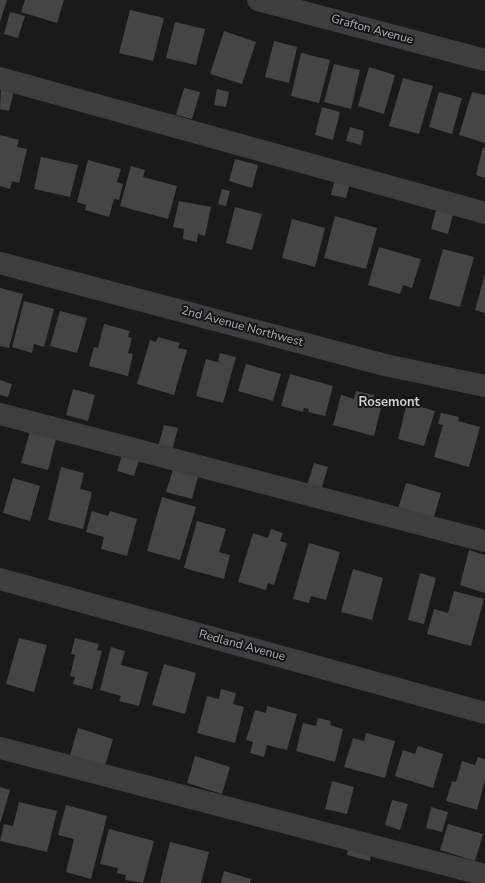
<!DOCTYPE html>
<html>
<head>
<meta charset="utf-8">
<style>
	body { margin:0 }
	canvas { display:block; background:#1a1a1c }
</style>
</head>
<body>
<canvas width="485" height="883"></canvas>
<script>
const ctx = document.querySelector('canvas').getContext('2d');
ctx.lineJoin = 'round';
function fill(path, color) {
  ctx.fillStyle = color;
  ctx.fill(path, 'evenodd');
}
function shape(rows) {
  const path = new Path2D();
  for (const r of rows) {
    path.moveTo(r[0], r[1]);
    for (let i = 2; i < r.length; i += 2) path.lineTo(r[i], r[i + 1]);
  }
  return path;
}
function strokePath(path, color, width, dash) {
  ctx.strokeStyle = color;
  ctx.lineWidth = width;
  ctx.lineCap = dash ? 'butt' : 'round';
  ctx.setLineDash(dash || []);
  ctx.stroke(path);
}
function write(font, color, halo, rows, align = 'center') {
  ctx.font = font + ' "Nunito Sans",sans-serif';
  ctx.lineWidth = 4;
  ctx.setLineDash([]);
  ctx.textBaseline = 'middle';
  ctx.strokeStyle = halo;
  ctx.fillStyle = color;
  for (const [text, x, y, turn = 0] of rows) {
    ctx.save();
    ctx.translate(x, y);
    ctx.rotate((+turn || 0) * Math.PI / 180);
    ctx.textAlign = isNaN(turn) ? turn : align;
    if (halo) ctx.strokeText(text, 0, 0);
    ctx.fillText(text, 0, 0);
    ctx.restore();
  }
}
const building = shape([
	[0,0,7,0,0,22],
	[25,0,64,0,57,23,21,12],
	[130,10,164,18,153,61,119,53],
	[10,12,25,16,18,38,4,34],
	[175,22,205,29,196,65,166,58],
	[224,31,256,42,242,84,210,74],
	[274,41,297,47,289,83,265,77],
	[301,53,330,60,319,103,291,96],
	[334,64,360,70,351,109,324,102],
	[369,67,395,75,384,114,358,106],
	[403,78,433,86,419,134,389,126],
	[1,87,14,91,9,111,0,109],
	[184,88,200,92,192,119,176,115],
	[217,89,229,92,226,107,214,105],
	[439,92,462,98,452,134,429,127],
	[472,92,485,95,485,143,459,135],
	[322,107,340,112,333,140,315,135],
	[350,127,364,131,361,145,346,141],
	[0,135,19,140,17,147,27,149,19,183,12,181,10,189,0,186],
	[483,147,485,148,485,178,476,175],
	[41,157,78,165,70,197,34,189],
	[235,159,258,165,252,188,229,181],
	[88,160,121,169,117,182,123,184,119,200,114,199,109,217,85,210,86,205,77,202],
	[131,166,145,170,143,177,177,186,168,219,120,206],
	[336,175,351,179,346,198,331,195],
	[222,189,230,191,226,206,218,204],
	[179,201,211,207,205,236,198,234,197,242,183,239,184,229,173,227],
	[437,206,454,210,448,234,431,229],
	[235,207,262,214,252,250,226,243],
	[335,216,377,228,366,269,324,258],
	[292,219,325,228,315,267,282,258],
	[379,247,421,259,412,288,403,285,400,294,368,285],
	[443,249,474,257,460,307,429,299],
	[485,274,485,313,475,310],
	[0,288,23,294,9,348,0,346],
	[24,301,54,309,44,347,34,344,32,353,12,347],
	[60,311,87,318,77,353,50,346],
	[104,324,130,331,128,337,132,338,128,353,133,354,128,376,89,366,94,347,98,348],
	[158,337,180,343,178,348,187,350,174,395,137,384,150,340,156,342],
	[220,353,236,357,223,403,196,396,206,359,218,362],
	[246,364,281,374,273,401,238,391],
	[290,374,333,386,325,416,308,412,309,409,304,408,303,412,281,406],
	[0,380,12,384,8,397,0,395],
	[73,389,95,395,88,421,66,415],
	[356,391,374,395,371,405,381,408,374,436,333,425,341,395,354,399],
	[407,403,435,411,424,446,398,439],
	[441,413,459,417,458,421,480,427,469,467,434,457,443,425,438,424],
	[164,425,178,428,172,451,158,447],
	[31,428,57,435,48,470,21,463],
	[122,455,139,460,134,476,117,471],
	[314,463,328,467,321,490,307,486],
	[174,466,199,473,192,499,166,492],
	[61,467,84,473,80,489,92,492,83,529,48,520],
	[13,478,40,486,30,521,3,513],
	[406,483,441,493,433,520,398,509],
	[162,497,196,507,180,560,147,551],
	[92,511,108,516,110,511,137,519,127,556,101,549,104,537,86,532],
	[197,521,226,529,219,552,230,555,224,579,184,568],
	[271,529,283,533,280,541,287,543,274,585,268,583,266,590,238,582,253,533,268,538],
	[309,543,340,552,326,600,311,596,309,603,293,599],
	[469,550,485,555,485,593,460,585],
	[353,569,383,578,372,620,341,612],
	[420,573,436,578,424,624,408,620],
	[454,591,484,599,471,646,427,634,434,609,448,613],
	[19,638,47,645,34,692,6,684],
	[75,638,99,644,97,650,102,651,92,689,73,684,75,677,70,676,75,655,71,654],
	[111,647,125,651,121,665,148,672,139,706,119,701,121,696,100,690],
	[164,664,196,673,185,714,152,705],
	[221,689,236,693,233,704,244,707,235,743,197,733,207,696,219,699],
	[267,706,297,714,287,750,267,745,264,757,250,753,253,742,246,740,255,710,266,713],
	[318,718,331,721,330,725,343,729,335,762,296,751,303,723,316,726],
	[78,728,113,739,105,766,70,755],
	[366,733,395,741,385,778,344,767,353,738,364,741],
	[418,746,443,754,433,788,395,776,403,750,415,754],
	[195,756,230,767,222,794,187,783],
	[478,757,485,759,485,780,477,810,446,801,452,781,456,782,462,761,475,765],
	[332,781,354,787,347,814,325,809],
	[0,787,10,790,0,824],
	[392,800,408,804,400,830,385,825],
	[19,802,57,811,47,852,0,841,4,824,13,826],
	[66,805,107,816,91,879,66,872,74,839,58,835],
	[431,807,448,812,442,832,426,828],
	[448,824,483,834,475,861,440,850],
	[109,829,154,841,143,883,125,880,126,875,117,873,118,868,100,864],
	[170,842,209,852,201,883,160,883],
	[349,844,372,850,370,861,347,855],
	[224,871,251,879,250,883,221,883]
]);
const minor = shape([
	[258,0,485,60],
	[0,78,485,213],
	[0,263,385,365,485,386],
	[0,414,485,541],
	[0,579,485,713],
	[0,748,485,875]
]);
const streetNames = [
	["Grafton Avenue",372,30,15],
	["2nd Avenue Northwest",242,327,15],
	["Redland Avenue",242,646,15]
];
const neighbourhoodNames = [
	["Rosemont",389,403]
];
fill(building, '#444449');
strokePath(minor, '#3d3d42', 22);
write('12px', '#adaeba', '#151517', streetNames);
write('bold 13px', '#ceced7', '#151517', neighbourhoodNames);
</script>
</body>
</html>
